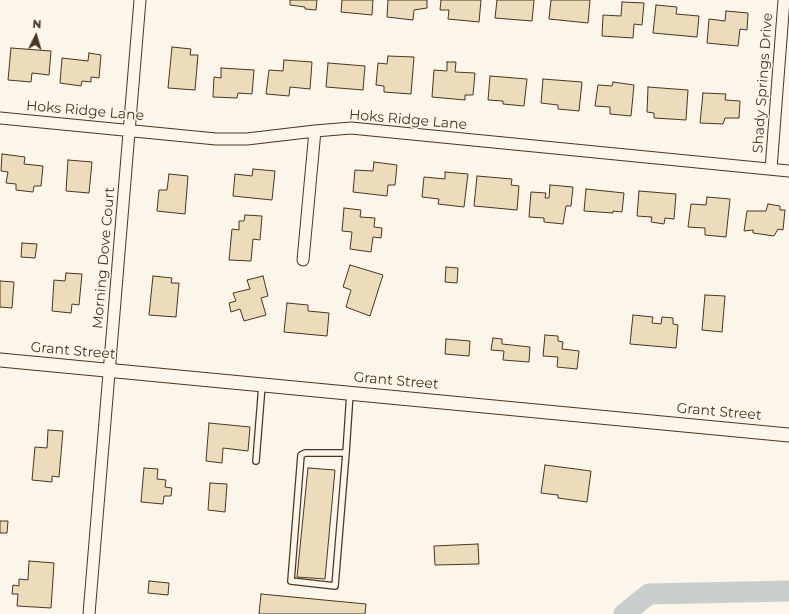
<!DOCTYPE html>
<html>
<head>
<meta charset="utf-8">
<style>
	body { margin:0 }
	#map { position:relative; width:789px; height:614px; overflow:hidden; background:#fbf6e9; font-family:Montserrat,sans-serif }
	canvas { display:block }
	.north { position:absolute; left:16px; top:16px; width:40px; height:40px; -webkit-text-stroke:3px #fbf6e9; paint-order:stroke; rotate:5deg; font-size:11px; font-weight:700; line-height:16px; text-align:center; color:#4a3520 }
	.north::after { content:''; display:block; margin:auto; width:14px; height:18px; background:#4a3520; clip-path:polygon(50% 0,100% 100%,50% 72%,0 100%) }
</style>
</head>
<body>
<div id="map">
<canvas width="789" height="614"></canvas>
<div class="north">N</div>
</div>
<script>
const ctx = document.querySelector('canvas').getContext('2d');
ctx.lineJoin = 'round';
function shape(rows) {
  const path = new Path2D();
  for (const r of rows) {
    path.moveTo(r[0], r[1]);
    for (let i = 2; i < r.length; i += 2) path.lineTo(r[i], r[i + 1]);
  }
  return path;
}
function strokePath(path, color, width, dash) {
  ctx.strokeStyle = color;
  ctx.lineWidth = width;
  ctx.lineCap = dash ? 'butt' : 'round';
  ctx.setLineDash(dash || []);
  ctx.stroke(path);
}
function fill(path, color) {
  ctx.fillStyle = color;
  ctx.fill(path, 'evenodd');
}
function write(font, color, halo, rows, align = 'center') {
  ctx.font = font + ' Montserrat,sans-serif';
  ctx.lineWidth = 3;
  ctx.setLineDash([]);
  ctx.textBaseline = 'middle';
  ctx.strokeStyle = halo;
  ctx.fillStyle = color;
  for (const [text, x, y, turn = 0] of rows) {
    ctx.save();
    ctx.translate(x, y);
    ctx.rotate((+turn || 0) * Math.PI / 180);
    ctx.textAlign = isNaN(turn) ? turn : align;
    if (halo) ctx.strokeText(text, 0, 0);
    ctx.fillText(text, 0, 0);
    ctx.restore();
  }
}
const river = shape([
	[624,614,649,594,789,591]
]);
const building = shape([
	[290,0,317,0,316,10,305,9,305,7,290,5,290,0],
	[342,0,373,0,372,15,341,12,342,0],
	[388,0,427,0,427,8,414,10,413,20,387,17,388,0],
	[441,0,481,0,479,22,448,19,449,10,440,10,441,0],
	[497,0,534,0,532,21,495,18,497,0],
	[551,0,590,0,588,23,549,19,551,0],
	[622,2,644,3,642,25,634,24,633,38,602,36,603,15,621,16,622,2],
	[656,5,677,7,676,14,699,16,697,37,653,33,656,5],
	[726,11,748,13,747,30,740,29,738,46,707,43,709,19,725,21,726,11],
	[172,47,191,49,190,55,198,55,195,90,168,88,172,47],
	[11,48,51,51,49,75,32,73,31,82,8,80,11,48],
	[89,53,101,55,99,78,91,77,91,82,82,81,81,86,60,83,62,58,88,61,89,53],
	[388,56,414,57,411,94,384,92,384,86,376,85,378,63,387,64,388,56],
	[284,60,312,62,310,89,290,87,289,96,266,94,269,70,283,71,284,60],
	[447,62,456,62,455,72,475,73,473,95,465,95,465,100,432,97,434,70,447,71,447,62],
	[328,63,365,66,363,90,326,87,328,63],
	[221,68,254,70,252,94,238,93,237,98,213,97,214,77,221,78,221,68],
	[490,76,527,79,524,106,503,104,503,101,488,100,490,76],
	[543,79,582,82,579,111,558,109,558,105,541,103,543,79],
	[613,82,634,85,631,116,610,114,610,107,595,106,598,85,612,86,613,82],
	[648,87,688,90,686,120,654,118,654,113,647,112,648,87],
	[703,93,726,94,725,100,740,101,739,118,725,118,723,124,700,123,703,93],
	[2,154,25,157,24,164,43,166,41,186,34,186,33,192,16,190,16,184,6,183,8,172,1,171,2,154],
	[68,160,92,162,89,193,66,191,68,160],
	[374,162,397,165,395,185,388,185,387,196,353,192,355,170,373,171,374,162],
	[253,169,275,171,272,200,233,196,235,174,252,176,253,169],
	[445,172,468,174,464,207,438,204,439,199,422,197,424,177,445,179,445,172],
	[169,174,188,176,185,214,157,211,159,190,167,190,169,174],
	[477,176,512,179,511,185,519,186,517,210,474,206,477,176],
	[550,185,573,187,571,206,566,206,563,224,544,222,544,218,529,217,531,192,546,193,545,198,549,198,550,185],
	[586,189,624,193,622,212,613,211,613,213,584,211,586,189],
	[639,191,676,194,674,219,665,218,664,224,651,222,652,217,637,216,639,191],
	[707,197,730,199,726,237,705,235,705,228,688,227,691,204,706,205,707,197],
	[768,204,780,206,780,210,785,210,783,230,778,229,774,236,753,233,753,230,744,231,747,211,766,211,768,204],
	[344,208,361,210,360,217,375,218,374,227,382,228,381,238,373,237,371,252,350,249,352,232,342,231,344,208],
	[245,215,262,216,260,240,253,239,251,261,229,260,232,229,239,230,239,221,244,221,245,215],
	[22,243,37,244,35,258,21,257,22,243],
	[350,265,383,275,370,316,346,307,351,290,343,287,350,265],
	[446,267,458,268,457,283,445,282,446,267],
	[66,273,82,274,79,305,72,304,71,313,52,311,54,280,65,281,66,273],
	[153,276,172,278,171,283,179,283,176,317,149,315,153,276],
	[263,276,268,296,261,298,266,315,244,321,240,309,231,312,229,303,236,301,233,293,250,289,247,280,263,276],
	[0,281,14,282,12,308,0,307,0,281],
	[705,295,725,296,722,332,702,330,705,295],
	[287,303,308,305,308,311,329,313,327,336,284,332,287,303],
	[633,315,653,317,652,323,661,324,662,317,673,318,673,324,678,325,676,348,630,344,633,315],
	[545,335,558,336,558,341,563,342,562,349,579,351,577,369,557,367,558,357,543,356,545,335],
	[493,338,502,339,502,344,530,347,529,362,503,360,504,351,491,350,493,338],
	[446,339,470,341,469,356,445,354,446,339],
	[209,423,250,427,248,451,223,448,222,463,206,461,209,423],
	[48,430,63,431,59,477,52,476,52,482,32,480,35,447,47,448,48,430],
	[545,465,591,471,587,502,558,498,558,495,541,493,545,465],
	[144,468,158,469,157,479,166,480,165,487,172,488,171,496,164,496,163,504,141,502,144,468],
	[308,468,335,470,325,579,297,577,308,468],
	[210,483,227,484,225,512,208,510,210,483],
	[0,521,8,521,7,533,0,533,0,521],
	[478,544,479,564,435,565,434,546,478,544],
	[29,561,54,563,51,608,17,606,18,594,12,594,13,585,19,586,19,579,28,580,29,561],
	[149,581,169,583,168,595,148,593,149,581],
	[261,594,366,604,365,614,259,614,261,594]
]);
const service = shape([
	[346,453,305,453,301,455,291,581,335,586,346,453,350,393],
	[256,461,262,385]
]);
const minor = shape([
	[0,118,216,139,247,139,315,131,351,128,789,171],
	[771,169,784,0],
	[303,260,315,131],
	[89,614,140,0]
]);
const tertiary = shape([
	[0,360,789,435]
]);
const streetNames = [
	["Shady Springs Drive",763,83,-86],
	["Hoks Ridge Lane",85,111,5],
	["Hoks Ridge Lane",408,120,5],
	["Morning Dove Court",104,258,-85],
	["Grant Street",73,351,5],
	["Grant Street",396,381,5],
	["Grant Street",719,412,5]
];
strokePath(river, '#c9cecd', 21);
fill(building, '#ecdcbc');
strokePath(building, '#4a3520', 1);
strokePath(service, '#4a3520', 8);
strokePath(minor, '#4a3520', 13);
strokePath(tertiary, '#4a3520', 15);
strokePath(service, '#fbf6e9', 5.5);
strokePath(minor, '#fbf6e9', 11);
strokePath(tertiary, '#fbf6e9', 13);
write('14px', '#4a3520', '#fbf6e9', streetNames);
</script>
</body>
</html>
